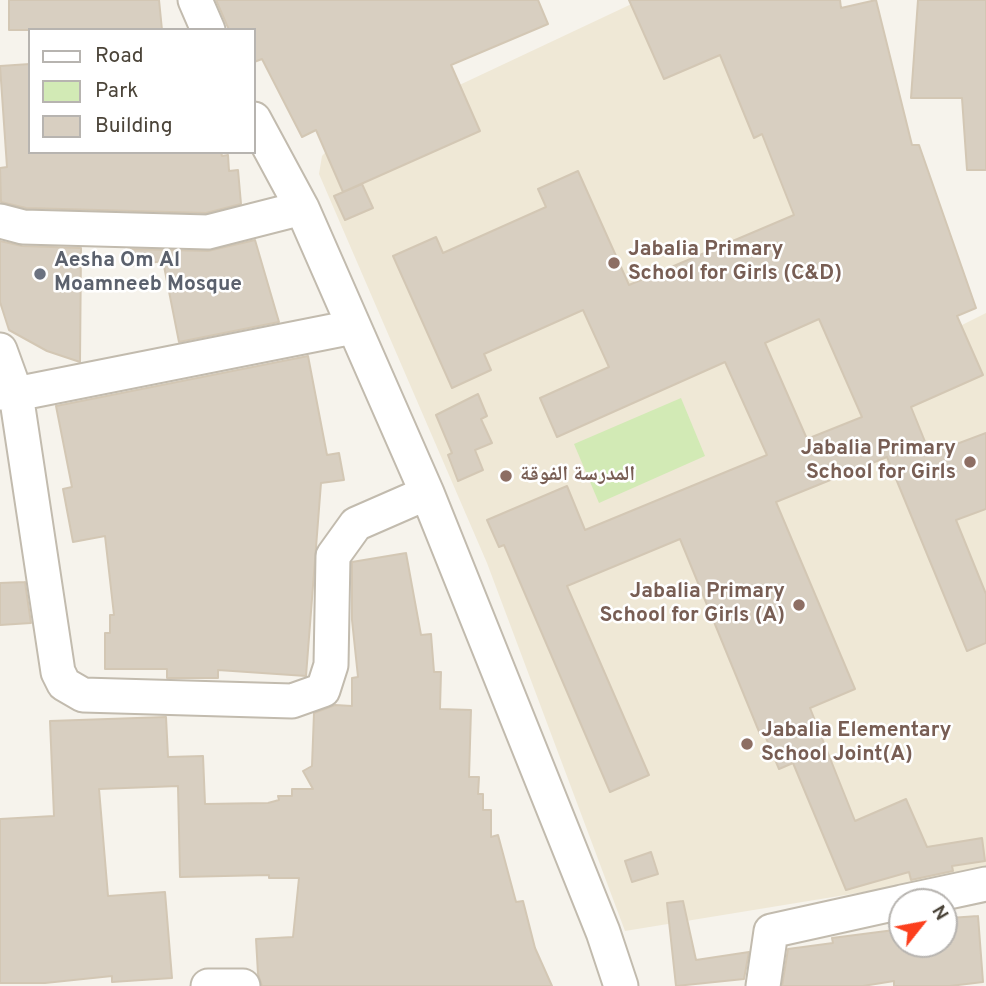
<!DOCTYPE html>
<html>
<head>
<meta charset="utf-8">
<style>
	body { margin:0 }
	#map { position:relative; width:986px; height:986px; overflow:hidden; background:#f6f3ec; font-family:Overpass,sans-serif }
	canvas { display:block }
	.legend { position:absolute; left:28px; top:28px; width:228px; height:126px; box-sizing:border-box; background:#fff; border:2px solid #b7b4b0; margin:0; padding:9px 12px; list-style:none; font-size:21px; color:#4b4439 }
	.legend li { display:flex; align-items:center; gap:14px; height:35px }
	.legend b { width:35px; border:2px solid #b7b4b0 }
	.north { position:absolute; left:888px; top:888px; width:70px; height:70px; box-sizing:border-box; background:#fff; border:2px solid #b7b4b0; border-radius:50%; rotate:59deg; font-size:19px; font-weight:700; line-height:28px; text-align:center; color:#4b4439 }
	.north::after { content:''; display:block; margin:auto; width:24px; height:32px; background:#fc3f1d; clip-path:polygon(50% 0,100% 100%,50% 72%,0 100%) }
</style>
</head>
<body>
<div id="map">
<canvas width="986" height="986"></canvas>
<ul class="legend">
<li><b style="height:9px;background:#fff"></b>Road</li>
<li><b style="height:19px;background:#d2eab5"></b>Park</li>
<li><b style="height:19px;background:#d8cfc1"></b>Building</li>
</ul>
<div class="north">N</div>
</div>
<script>
const ctx = document.querySelector('canvas').getContext('2d');
ctx.lineJoin = 'round';
function fill(path, color) {
  ctx.fillStyle = color;
  ctx.fill(path, 'evenodd');
}
function shape(rows) {
  const path = new Path2D();
  for (const r of rows) {
    path.moveTo(r[0], r[1]);
    for (let i = 2; i < r.length; i += 2) path.lineTo(r[i], r[i + 1]);
  }
  return path;
}
function strokePath(path, color, width, dash) {
  ctx.strokeStyle = color;
  ctx.lineWidth = width;
  ctx.lineCap = dash ? 'butt' : 'round';
  ctx.setLineDash(dash || []);
  ctx.stroke(path);
}
function write(font, color, halo, rows, align = 'center') {
  ctx.font = font + ' Overpass,"Noto Naskh Arabic",sans-serif';
  ctx.lineWidth = 5;
  ctx.setLineDash([]);
  ctx.textBaseline = 'middle';
  ctx.strokeStyle = halo;
  ctx.fillStyle = color;
  for (const [text, x, y, turn = 0] of rows) {
    ctx.save();
    ctx.translate(x, y);
    ctx.rotate((+turn || 0) * Math.PI / 180);
    ctx.textAlign = isNaN(turn) ? turn : align;
    if (halo) ctx.strokeText(text, 0, 0);
    ctx.fillText(text, 0, 0);
    ctx.restore();
  }
}
const education = shape([
	[640,0,770,0,906,353,986,313,986,872,625,931,487,563,319,174,322,156,332,145]
]);
const green = shape([
	[681,398,705,456,599,503,574,444]
]);
const building = shape([
	[9,0,159,0,162,30,9,30,9,0],
	[216,0,538,0,548,24,451,65,480,131,343,192,316,130,302,137,262,59,254,62,254,30,229,30,216,0],
	[629,0,840,0,841,8,876,0,912,145,919,145,976,308,957,316,983,375,911,407,930,454,986,433,986,509,956,520,986,594,986,643,967,651,887,457,776,502,855,689,810,708,855,821,906,799,927,847,982,838,985,861,952,866,953,871,911,880,909,872,846,890,793,763,779,769,764,733,760,734,680,539,567,586,649,775,610,792,504,545,499,547,487,520,567,486,585,530,767,455,725,362,557,437,540,398,609,367,583,310,484,354,491,370,452,388,393,256,436,237,443,253,546,207,538,189,578,171,629,285,794,215,762,134,754,138,720,55,664,79,629,0],
	[819,319,862,417,807,439,765,343,819,319],
	[918,0,986,0,986,170,967,170,962,98,911,98,918,0],
	[30,64,30,152,221,152,222,156,228,155,229,171,238,170,241,204,206,213,26,208,1,202,0,168,7,167,0,66,30,64],
	[362,184,373,208,345,220,334,196,362,184],
	[255,240,279,322,179,342,163,261,130,266,128,249,208,251,255,240],
	[0,241,22,246,81,248,80,362,47,351,9,330,0,302,0,241],
	[308,356,327,455,339,453,344,480,321,483,306,676,218,670,218,678,167,678,167,669,105,669,105,633,110,633,110,615,114,615,105,536,73,542,63,489,72,487,56,406,308,356],
	[478,394,487,416,481,419,492,443,475,450,483,470,458,481,448,455,452,453,436,415,478,394],
	[406,553,421,635,431,634,434,672,441,672,440,709,471,710,469,777,479,777,478,794,483,794,483,810,491,810,491,837,498,835,516,902,523,901,535,948,552,986,262,986,258,974,256,939,293,937,299,878,269,878,269,875,180,877,178,786,99,789,108,896,165,892,172,978,112,982,112,976,45,983,0,983,0,819,54,816,50,721,166,717,168,757,203,756,205,804,268,803,279,800,278,796,292,796,292,789,313,789,303,771,312,766,314,713,335,705,352,706,352,678,358,677,352,620,352,562,406,553],
	[25,582,31,623,0,625,0,583,25,582],
	[651,852,658,874,632,882,625,861,651,852],
	[683,901,696,960,749,952,744,979,676,986,667,903,683,901],
	[978,916,983,982,950,986,894,986,894,981,863,986,782,986,788,949,833,943,832,938,902,929,902,944,944,944,944,921,950,921,950,918,978,916]
]);
const street = shape([
	[195,0,208,30],
	[254,119,302,208,427,493,603,932,621,986],
	[0,221,23,227,208,232,302,208],
	[0,350,16,394,58,672,64,684,83,695,292,701,323,690,331,665,333,556,356,524,427,493],
	[0,393,16,394,353,327],
	[902,902,986,884],
	[208,986,243,986],
	[763,986,771,931,902,902]
]);
const markers = [
	[614,263,7,"#8d6e63"],
	[40,274,7,"#6b7280"],
	[970,462,7,"#8d6e63"],
	[506,476,7,"#8d6e63"],
	[799,605,7,"#8d6e63"],
	[747,744,7,"#8d6e63"]
];
const educationNames = [
	["Jabalia Primary",628,251],
	["School for Girls (C&D)",628,275],
	["Jabalia Primary",956,450,"right"],
	["School for Girls",956,474,"right"],
	["المدرسة الفوقة",520,476],
	["Jabalia Primary",785,593,"right"],
	["School for Girls (A)",785,617,"right"],
	["Jabalia Elementary",761,732],
	["School Joint(A)",761,756]
];
const worshipNames = [
	["Aesha Om Al",54,262],
	["Moamneeb Mosque",54,286]
];
fill(education, '#efe8d6');
fill(green, '#d2eab5');
fill(building, '#d8cfc1');
strokePath(building, '#d3c7b4', 2);
strokePath(street, '#c2bbae', 37);
strokePath(street, '#fff', 33);
for (const [x, y, r, color] of markers) {
  const dot = new Path2D();
  dot.arc(x, y, r, 0, 2 * Math.PI);
  ctx.fillStyle = color;
  ctx.fill(dot);
  strokePath(dot, '#fff', 2.5);
}
write('bold 21px', '#785e54', '#fff', educationNames, 'left');
write('bold 21px', '#5b616d', '#fff', worshipNames, 'left');
</script>
</body>
</html>
